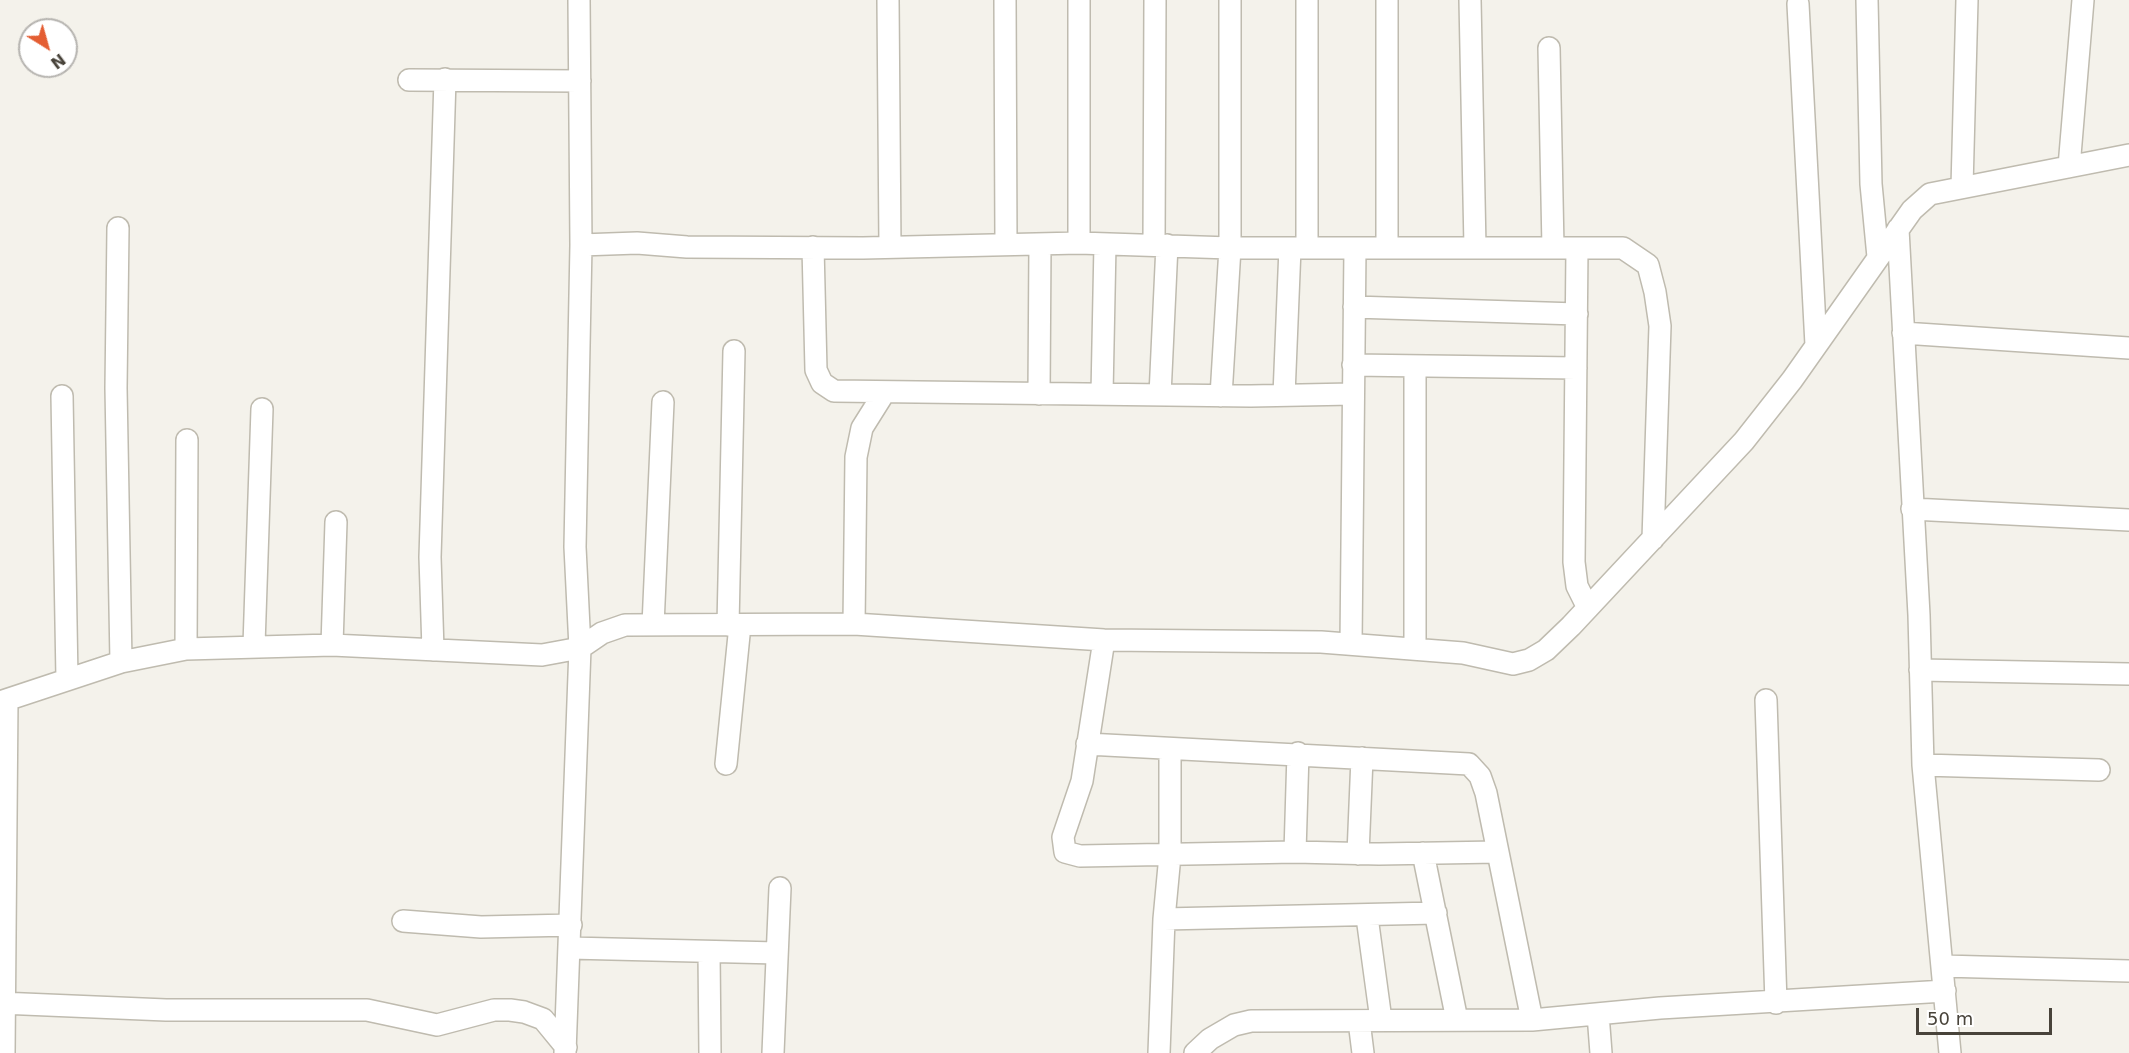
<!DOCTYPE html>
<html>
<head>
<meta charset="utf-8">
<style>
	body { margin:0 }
	#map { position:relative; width:2129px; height:1053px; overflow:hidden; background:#f4f2eb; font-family:"DejaVu Sans",sans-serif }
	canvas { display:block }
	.north { position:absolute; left:18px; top:18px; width:60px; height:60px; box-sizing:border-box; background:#fff; border:2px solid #b6b4b0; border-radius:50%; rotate:143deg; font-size:16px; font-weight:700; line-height:24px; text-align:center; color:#48433a }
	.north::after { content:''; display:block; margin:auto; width:21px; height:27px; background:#e45e33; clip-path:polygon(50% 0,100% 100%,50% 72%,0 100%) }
	.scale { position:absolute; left:1916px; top:1008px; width:136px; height:27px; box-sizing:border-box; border:3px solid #48433a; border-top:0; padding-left:8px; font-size:18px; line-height:21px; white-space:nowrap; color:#48433a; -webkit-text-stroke:4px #fff; paint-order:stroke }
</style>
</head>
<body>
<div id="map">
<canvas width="2129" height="1053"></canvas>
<div class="north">N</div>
<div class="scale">50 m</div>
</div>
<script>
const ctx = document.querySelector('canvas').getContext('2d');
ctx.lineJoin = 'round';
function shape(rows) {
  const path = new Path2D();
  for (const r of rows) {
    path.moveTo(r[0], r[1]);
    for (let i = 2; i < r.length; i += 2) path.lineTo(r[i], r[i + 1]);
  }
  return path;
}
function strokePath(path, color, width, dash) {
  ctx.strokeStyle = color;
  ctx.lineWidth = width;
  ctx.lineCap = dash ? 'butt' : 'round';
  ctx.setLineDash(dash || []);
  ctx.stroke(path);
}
const street = shape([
	[888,0,890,247],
	[1005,0,1006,244],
	[1470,0,1475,247],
	[1867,0,1871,184,1878,257],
	[1798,4,1816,345],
	[1549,48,1553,248],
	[409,80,580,81],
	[2069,167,2083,0],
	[1962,187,1967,0],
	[118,228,116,388,121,662],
	[1898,229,1919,615,1923,765,1950,1053],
	[1079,243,1079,0],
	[1154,244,1155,0],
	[581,245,637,243,687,247,863,248,1079,243,1230,248,1623,248,1648,265,1655,292,1660,326,1653,539],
	[813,247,816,370,822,383,834,391,1251,396,1352,394],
	[1387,247,1387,0],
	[1307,248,1307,0],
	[1577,248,1574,562,1577,586,1588,608],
	[1354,307,1577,314],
	[1903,333,2129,348],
	[1353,365,1576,368],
	[1039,394,1040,244],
	[1102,394,1105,244],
	[1160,395,1167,245],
	[1284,395,1290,248],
	[62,396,67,679],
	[1221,396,1230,248,1230,0],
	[1912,509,2129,520],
	[854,624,856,457,862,428,884,393],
	[653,625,663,402],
	[728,625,734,351],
	[1104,640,1082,781,1063,837,1065,852,1080,856,1295,852,1379,854,1497,852],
	[1351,644,1355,248],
	[254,645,262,409],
	[332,645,336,522],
	[186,649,187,440],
	[1415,649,1415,366],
	[433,650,430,557,445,79],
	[1920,670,2129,674],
	[1766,700,1776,1003],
	[0,702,121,662,186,649,332,645,542,655,580,648,602,633,625,625,854,624,1104,640,1321,642,1463,653,1513,664,1529,660,1546,650,1571,626,1744,441,1792,380,1912,210,1930,194,2129,155],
	[1087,744,1469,764,1480,776,1486,793,1532,1020],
	[726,764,740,625],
	[1923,765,2099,770],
	[1295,852,1298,753],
	[1423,853,1457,1020],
	[1358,854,1362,758],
	[1367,917,1381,1020],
	[1164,919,1436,913],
	[403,921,481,927,571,925],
	[570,948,777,953],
	[709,952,710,1053],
	[1943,966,2129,971],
	[0,1003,166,1010,367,1010,437,1025,494,1010,510,1010,524,1012,543,1019,566,1047],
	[1598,1014,1601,1053],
	[1359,1021,1363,1053],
	[4,1053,7,700],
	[565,1053,580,648,575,547,581,245,579,0],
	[773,1053,780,888],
	[1159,1053,1164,919,1170,855,1170,750],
	[1195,1053,1210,1039,1234,1025,1251,1021,1532,1020,1660,1008,1945,991]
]);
strokePath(street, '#bfbbaf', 24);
strokePath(street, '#fff', 21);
</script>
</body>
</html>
